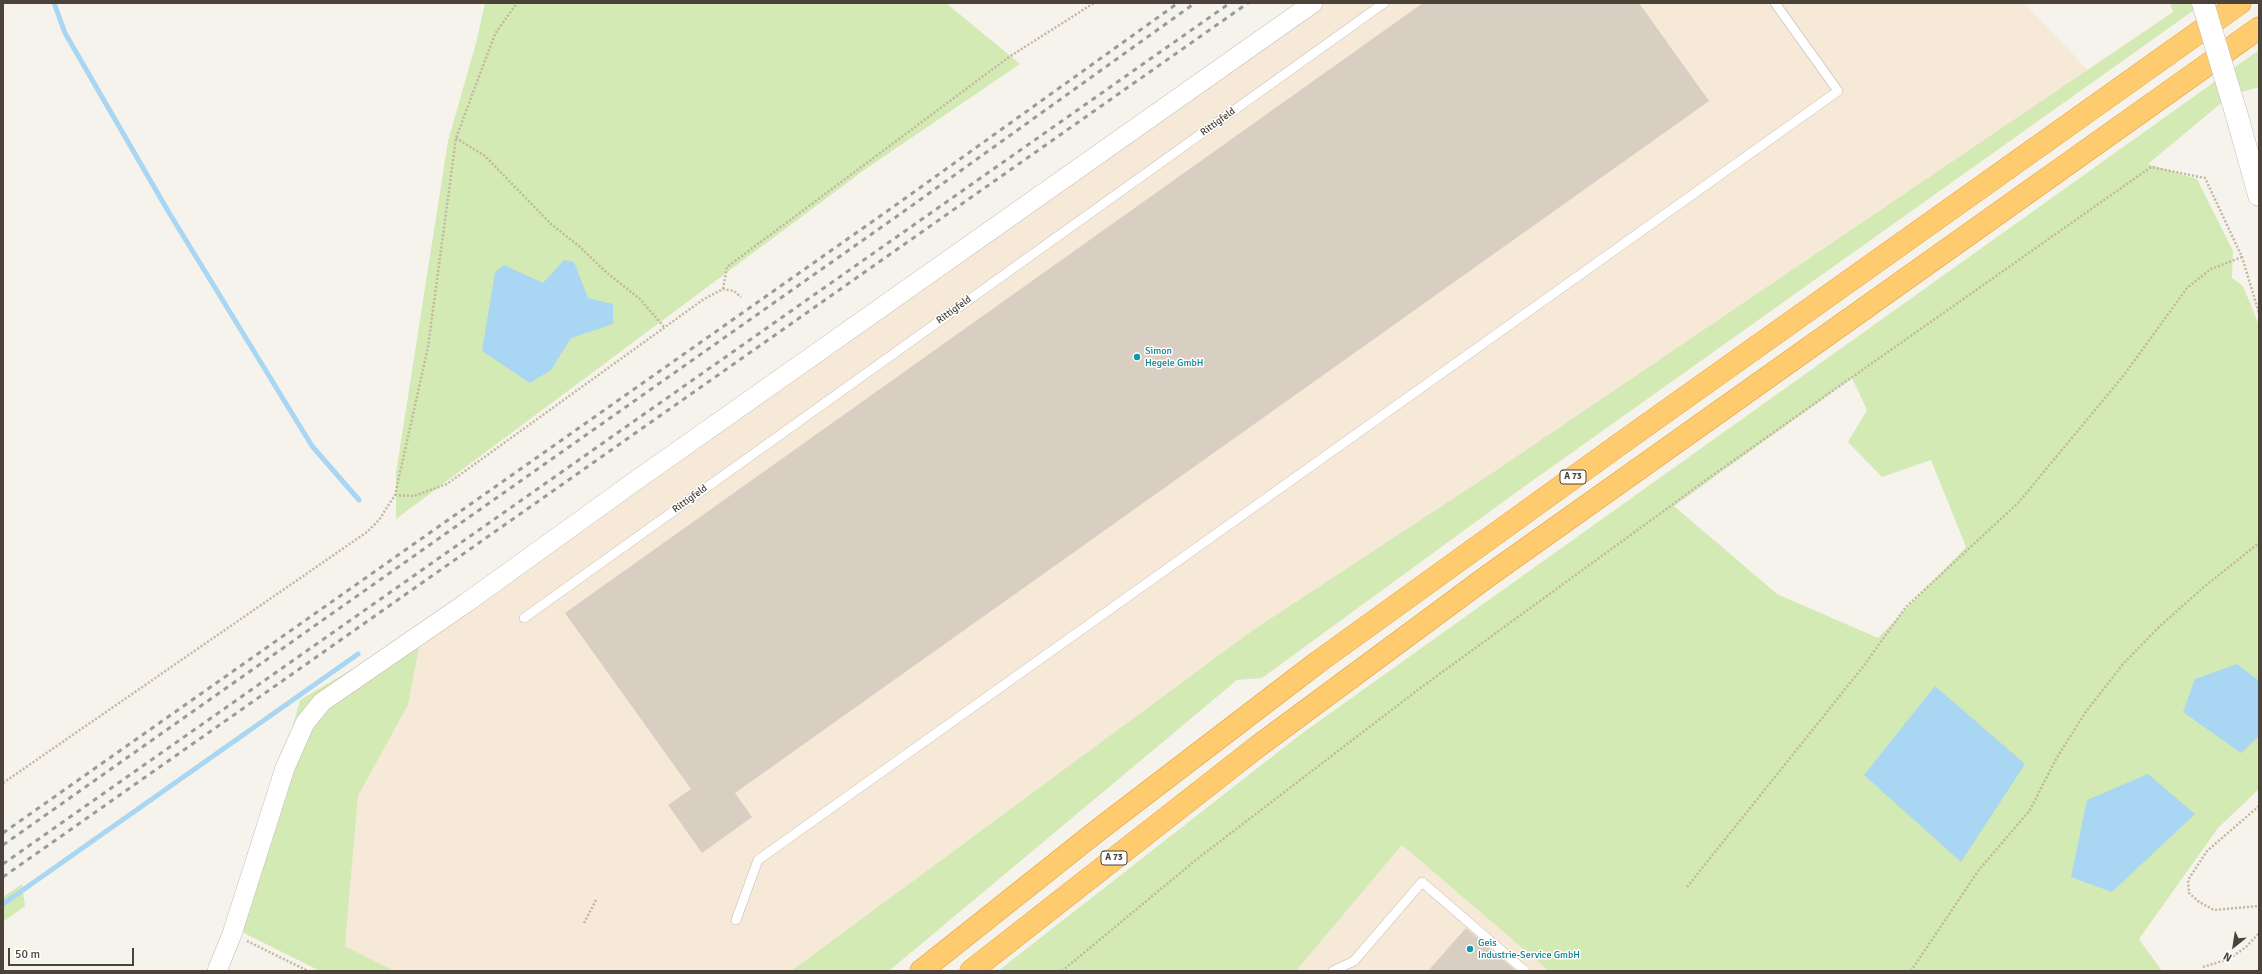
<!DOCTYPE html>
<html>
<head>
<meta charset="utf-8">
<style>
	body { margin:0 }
	#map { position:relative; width:2262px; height:974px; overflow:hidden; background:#f6f3ec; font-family:Signika,sans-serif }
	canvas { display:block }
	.frame { position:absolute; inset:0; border:4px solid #4b4339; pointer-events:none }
	.north { position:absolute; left:2214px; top:926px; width:40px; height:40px; -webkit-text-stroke:3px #fff; paint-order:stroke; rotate:210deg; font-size:11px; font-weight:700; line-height:16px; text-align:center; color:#4b4339 }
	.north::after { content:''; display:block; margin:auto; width:14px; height:18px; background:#4b4339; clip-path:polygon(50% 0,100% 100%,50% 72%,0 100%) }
	.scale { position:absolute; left:8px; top:948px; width:126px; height:18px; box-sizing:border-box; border:2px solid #4b4339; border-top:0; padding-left:5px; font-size:12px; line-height:14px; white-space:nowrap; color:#4b4339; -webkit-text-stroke:3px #fff; paint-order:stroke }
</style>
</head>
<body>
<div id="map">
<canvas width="2262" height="974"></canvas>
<div class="frame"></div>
<div class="north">N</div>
<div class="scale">50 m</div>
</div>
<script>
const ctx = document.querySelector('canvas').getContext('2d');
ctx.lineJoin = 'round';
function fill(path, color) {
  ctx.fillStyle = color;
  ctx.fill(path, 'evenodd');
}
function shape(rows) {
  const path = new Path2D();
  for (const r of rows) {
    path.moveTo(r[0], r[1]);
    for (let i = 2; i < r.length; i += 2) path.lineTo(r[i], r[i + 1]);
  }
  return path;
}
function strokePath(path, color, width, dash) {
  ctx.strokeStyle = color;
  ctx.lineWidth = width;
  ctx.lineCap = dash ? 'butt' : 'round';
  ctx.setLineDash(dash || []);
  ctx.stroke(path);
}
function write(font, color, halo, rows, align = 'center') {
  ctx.font = font + ' Signika,sans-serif';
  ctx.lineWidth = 3;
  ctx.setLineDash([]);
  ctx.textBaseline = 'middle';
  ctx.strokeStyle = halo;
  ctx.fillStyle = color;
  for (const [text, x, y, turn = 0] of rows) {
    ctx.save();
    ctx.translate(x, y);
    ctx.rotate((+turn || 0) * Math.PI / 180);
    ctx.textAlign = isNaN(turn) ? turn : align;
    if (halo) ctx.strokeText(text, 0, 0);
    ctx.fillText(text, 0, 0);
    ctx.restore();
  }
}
const commercial = shape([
	[1310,3,2024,3,2088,70,1498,469,1253,630,791,971,394,971,345,947,358,796,408,705,423,627],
	[1402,845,1549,971,1296,971]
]);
const green = shape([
	[485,3,946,3,1020,64,867,168,396,519,396,473,448,141,476,43],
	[2170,3,2204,3,1518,491,1262,678,1237,680,889,971,791,971,1253,630,1498,469,2173,12],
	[2259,50,2259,87,2231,95,2148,164,2197,179,2233,251,2232,278,2243,286,2259,325,2259,789,2218,828,2139,939,2162,971,1549,971,1402,845,1296,971,998,971,1301,734],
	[1852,378,1867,410,1848,442,1882,477,1931,460,1966,547,1878,638,1777,594,1674,506],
	[423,627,408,705,358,796,345,946,394,971,320,971,236,929,300,700],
	[22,884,25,906,3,922,3,897]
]);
const water = shape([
	[564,260,574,262,588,298,613,304,613,324,571,338,551,370,530,383,482,351,495,272,504,265,543,283],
	[2237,664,2259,681,2259,736,2241,753,2183,712,2195,679],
	[1935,686,2025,764,1961,862,1864,775],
	[2148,774,2195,814,2112,892,2071,877,2087,800]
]);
const stream = shape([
	[54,3,65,33,168,211,312,446,359,500],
	[3,904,358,654]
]);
const building = shape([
	[1423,3,1639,3,1709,101,735,793,752,817,702,853,668,805,691,789,565,613],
	[1466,928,1516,971,1428,971]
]);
const path = shape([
	[456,138,485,156,551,224,580,247,607,273,640,299,664,327],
	[723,289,727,267,1009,57,1094,3],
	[395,495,414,496,447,484,704,299,723,289,734,291,741,297],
	[3,783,367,532,379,520,395,495,428,347,456,138,495,34,517,3],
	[2259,806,2207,851,2188,880,2189,893,2199,902,2214,910,2259,906],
	[1687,887,1862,668,1906,607,2018,503,2124,375,2187,288,2211,269,2242,257],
	[584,923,596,900],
	[247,941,308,971],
	[2203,967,2229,959,2246,947,2259,933],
	[1062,971,1197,859,1419,689,1713,475,2151,167,2205,178,2242,257,2259,313],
	[1911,971,1978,871,2030,810,2056,759,2085,713,2123,664,2160,626,2205,586,2259,543]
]);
const service = shape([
	[524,618,1384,3],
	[736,920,758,860,1838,91,1775,3],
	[1333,971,1354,961,1422,882,1525,971]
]);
const minor = shape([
	[217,971,232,934,285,768,305,723,322,702,466,603,638,479,1313,3]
]);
const tertiary = shape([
	[2237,116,2259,195]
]);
const motorway = shape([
	[921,971,1097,831,1318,662,1627,439,2240,3],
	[971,971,1257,747,1488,576,2259,28]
]);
const rail = shape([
	[3,833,893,207,1178,3],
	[3,845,903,212,1195,3],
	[3,864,1230,3],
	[3,877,1248,3]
]);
const tertiaryBridge = shape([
	[2203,3,2237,116]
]);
const markers = [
	[1137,357,4,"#0f9aa8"],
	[1470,949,4,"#0f9aa8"]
];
const shields = [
	[1573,477,26],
	[1114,858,26]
];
const shieldNames = [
	["A 73",1573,477],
	["A 73",1114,858]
];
const streetNames = [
	["Rittigfeld",1218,122,-36],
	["Rittigfeld",954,310,-36],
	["Rittigfeld",690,499,-36]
];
const cultureNames = [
	["Simon",1145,351],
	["Hegele GmbH",1145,363],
	["Geis",1478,943],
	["Industrie-Service GmbH",1478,955]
];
fill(commercial, '#f7e9d8');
fill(green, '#d3eab5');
fill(water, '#a9d6f2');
strokePath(stream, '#a9d6f2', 5);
fill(building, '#d8cec1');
strokePath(service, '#c2baae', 10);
strokePath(minor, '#c2baae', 20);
strokePath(tertiary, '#c2baae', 23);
strokePath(motorway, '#df9f3d', 23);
strokePath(path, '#c4b69f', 2.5, [2, 2]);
strokePath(service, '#fff', 9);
strokePath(minor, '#fff', 19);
strokePath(tertiary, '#fff', 22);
strokePath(motorway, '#fecb6e', 22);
strokePath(rail, '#9a9a9a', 3, [5, 5]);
strokePath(tertiaryBridge, '#c2baae', 23, []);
strokePath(tertiaryBridge, '#fff', 22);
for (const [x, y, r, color] of markers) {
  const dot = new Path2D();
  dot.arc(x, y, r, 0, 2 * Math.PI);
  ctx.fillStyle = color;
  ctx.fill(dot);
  strokePath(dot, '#fff', 1.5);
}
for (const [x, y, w] of shields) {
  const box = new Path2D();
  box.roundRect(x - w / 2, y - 7, w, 14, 3);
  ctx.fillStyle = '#fff';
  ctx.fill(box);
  strokePath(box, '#4b4339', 1);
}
write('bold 9px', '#4b4339', null, shieldNames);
write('10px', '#4b4339', '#fff', streetNames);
write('10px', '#0d838f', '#fff', cultureNames, 'left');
</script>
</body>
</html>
